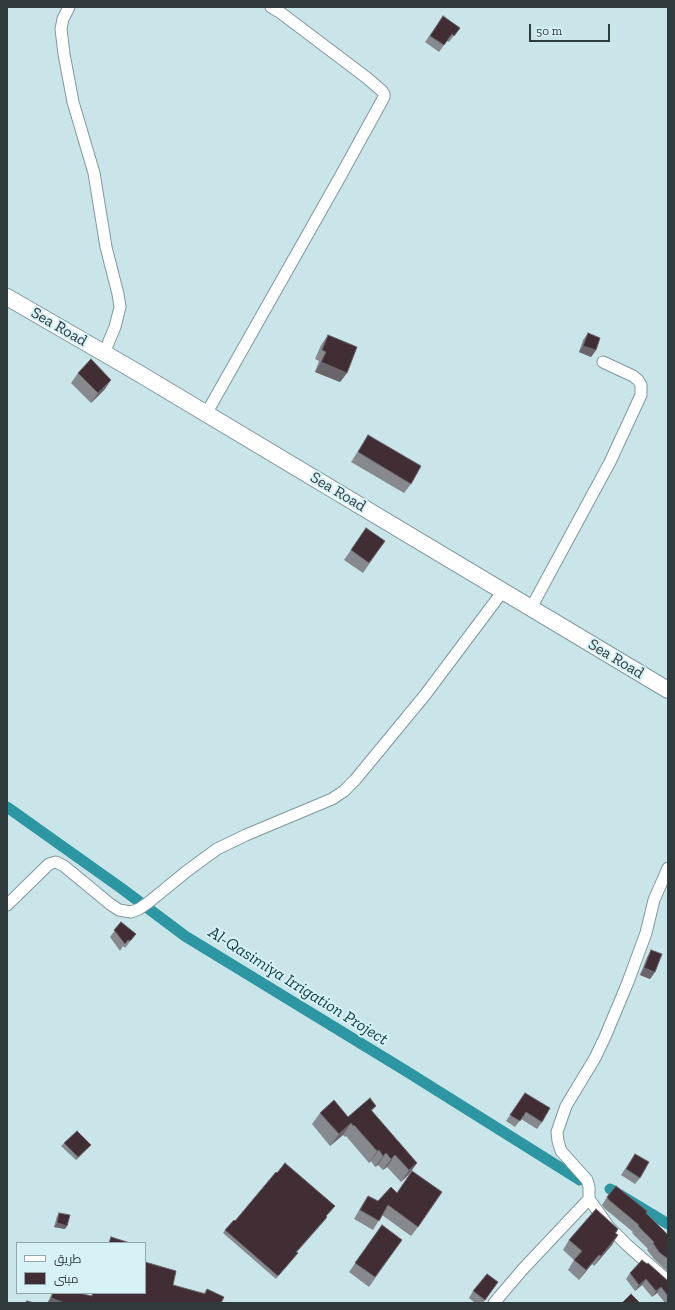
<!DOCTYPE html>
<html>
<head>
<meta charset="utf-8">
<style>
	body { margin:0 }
	#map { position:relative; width:675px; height:1310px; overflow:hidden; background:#cae5e9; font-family:"Zilla Slab",Cairo,serif }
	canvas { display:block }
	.frame { position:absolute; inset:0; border:8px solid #2f3a3c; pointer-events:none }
	.legend { position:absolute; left:16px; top:1242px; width:130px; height:52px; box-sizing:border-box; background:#d7f2f6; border:1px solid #94a8ac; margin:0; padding:5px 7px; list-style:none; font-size:12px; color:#2f3a3c }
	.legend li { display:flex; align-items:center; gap:8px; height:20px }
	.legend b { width:20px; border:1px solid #94a8ac }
	.scale { position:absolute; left:529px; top:24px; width:81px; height:18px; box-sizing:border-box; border:2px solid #2f3a3c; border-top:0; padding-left:5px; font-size:12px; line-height:14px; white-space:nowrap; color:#2f3a3c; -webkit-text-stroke:3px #d7f2f6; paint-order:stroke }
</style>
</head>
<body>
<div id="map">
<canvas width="675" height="1310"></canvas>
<div class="frame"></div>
<ul class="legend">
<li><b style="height:5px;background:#fff"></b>طريق</li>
<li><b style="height:11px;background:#412e35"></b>مبنى</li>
</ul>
<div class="scale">50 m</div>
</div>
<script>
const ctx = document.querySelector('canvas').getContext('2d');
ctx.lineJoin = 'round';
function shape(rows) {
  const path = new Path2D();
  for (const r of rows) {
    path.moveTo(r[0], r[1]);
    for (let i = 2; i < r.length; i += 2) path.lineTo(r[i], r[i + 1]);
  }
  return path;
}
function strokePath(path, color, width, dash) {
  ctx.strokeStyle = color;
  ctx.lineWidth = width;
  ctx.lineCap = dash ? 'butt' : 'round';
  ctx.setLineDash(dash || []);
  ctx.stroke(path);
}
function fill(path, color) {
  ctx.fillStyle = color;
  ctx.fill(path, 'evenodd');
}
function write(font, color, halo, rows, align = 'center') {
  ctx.font = font + ' "Zilla Slab",serif';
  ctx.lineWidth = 4;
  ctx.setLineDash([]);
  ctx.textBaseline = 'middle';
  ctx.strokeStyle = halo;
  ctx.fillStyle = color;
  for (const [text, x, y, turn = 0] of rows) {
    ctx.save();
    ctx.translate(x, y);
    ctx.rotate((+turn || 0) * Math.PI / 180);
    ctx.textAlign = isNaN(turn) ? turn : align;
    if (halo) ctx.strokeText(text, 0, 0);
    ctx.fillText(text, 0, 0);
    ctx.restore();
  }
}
const canal = shape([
	[7,807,121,888,185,936,406,1071,580,1180],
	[610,1189,668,1224]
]);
const minor = shape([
	[69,7,63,19,61,29,64,54,73,102,94,173,106,247,118,294,120,307,115,327,104,353],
	[206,414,340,177,384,97,384,94,382,91,367,78,281,13,271,7],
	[531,608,610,462,641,395,641,385,638,380,633,376,603,362],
	[668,868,654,900,646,933,628,982,605,1037,595,1058,566,1106,557,1132,558,1141,561,1151,587,1180,589,1187,589,1199,609,1227,627,1245,668,1281],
	[7,905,49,864,56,862,64,866,110,904,119,910,131,912,139,909,149,902,187,871,217,849,246,835,332,799,344,791,355,780,425,695,503,591],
	[494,1303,523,1269,589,1199]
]);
const highway = shape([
	[7,297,135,371,668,690]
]);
const wall = shape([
	[443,16,460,28,449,42,447,41,439,52,425,42],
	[588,333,596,350,591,357,579,352,583,340],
	[328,335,347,373,340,382,315,372,319,361,315,359,321,345],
	[78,373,105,389,91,403,71,383],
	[368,435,411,484,404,493,351,462,362,445],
	[366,528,385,541,363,573,344,560],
	[121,922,136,934,125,948,123,946,120,951,110,937],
	[651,950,655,972,650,979,640,975,647,957],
	[525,1093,542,1122,537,1129,521,1119,515,1127,506,1121],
	[376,1106,372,1111,417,1163,409,1174,401,1182,387,1167,383,1170,378,1165,375,1167,371,1161,369,1163,346,1136,345,1137,343,1135,330,1146,312,1124,320,1113,348,1117],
	[64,1143,91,1145,76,1160,61,1146],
	[635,1154,640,1178,635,1184,621,1175],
	[391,1187,418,1227,411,1236,382,1215,373,1230,354,1219,362,1205,368,1196,378,1201],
	[607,1197,646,1213,668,1235,668,1272,654,1259,647,1250,648,1249,632,1233,633,1232,604,1208,602,1205],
	[335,1206,326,1216,327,1217,325,1220,297,1252,295,1256,276,1279,223,1233,225,1230,235,1221],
	[59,1213,65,1229,54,1227,57,1216],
	[382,1225,402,1240,369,1287,349,1272],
	[618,1229,616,1233,612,1245,594,1266,592,1264,579,1280,568,1270,574,1260,563,1250,569,1240],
	[647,1264,668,1281,668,1303,665,1303,657,1293,652,1297,642,1285,635,1291,626,1279,630,1273],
	[498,1282,483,1303,475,1303,469,1298,473,1291],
	[173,1285,204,1293,207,1289,221,1303,48,1302,52,1293,78,1293,91,1296,92,1293,145,1293]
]);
const shadedWall = shape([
	[583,346,596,350,591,357,579,352],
	[321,362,347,373,340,382,315,372],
	[111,380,105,389,91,403,98,393],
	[644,968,655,972,650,979,640,975],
	[351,1123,343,1135,330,1146,339,1134],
	[91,1145,76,1160,78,1157],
	[379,1150,371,1161,369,1163,377,1151],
	[386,1153,378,1165,375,1167,383,1156],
	[395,1155,387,1167,383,1170,391,1159],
	[417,1163,409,1174,401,1182,409,1170],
	[327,1217,325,1220,294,1255,296,1252],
	[57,1223,67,1226,65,1229,54,1227],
	[618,1235,612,1245,594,1266,601,1256],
	[599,1255,592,1264,579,1280,586,1270],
	[646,1279,642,1285,635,1291,639,1285],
	[661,1287,657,1293,652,1297,656,1291],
	[51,1298,65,1303,52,1303,48,1302]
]);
const building = shape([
	[443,16,460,28,454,36,452,34,444,45,430,36,443,16],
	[588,333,600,338,596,350,583,346,588,333],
	[328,335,357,347,347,373,321,362,326,352,322,350,328,335],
	[91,359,111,380,98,393,78,373,91,359],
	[368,435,421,466,411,484,358,452,368,435],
	[366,528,385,541,369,563,351,550,366,528],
	[121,922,136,934,130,941,128,940,125,944,114,930,121,922],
	[651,950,662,954,655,972,644,968,651,950],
	[525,1093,550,1108,542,1122,526,1112,520,1121,510,1115,525,1093],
	[370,1098,376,1106,371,1110,417,1163,409,1170,395,1155,391,1159,386,1153,383,1156,379,1150,377,1151,354,1125,353,1126,351,1123,339,1134,320,1113,334,1100,348,1117,370,1098],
	[77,1131,91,1145,78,1157,64,1143,77,1131],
	[635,1154,649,1162,640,1178,626,1169,635,1154],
	[285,1163,335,1206,326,1216,327,1217,296,1252,298,1253,278,1276,225,1230,234,1220,235,1221,276,1172,277,1173,285,1163],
	[412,1171,442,1192,418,1227,388,1205,379,1221,360,1210,368,1196,378,1201,391,1187,397,1193,412,1171],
	[616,1186,647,1211,646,1213,668,1235,668,1259,659,1252,653,1243,654,1242,638,1226,639,1225,609,1200,607,1197,616,1186],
	[596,1209,618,1229,615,1233,618,1235,601,1256,599,1255,586,1270,574,1260,582,1251,569,1240,596,1209],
	[59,1213,70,1215,67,1226,57,1223,59,1213],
	[382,1225,402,1240,375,1277,355,1263,382,1225],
	[111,1237,130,1243,109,1243,111,1237],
	[642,1260,647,1264,648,1263,668,1281,668,1296,661,1287,656,1291,646,1279,639,1285,630,1273,642,1260],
	[145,1262,176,1271,173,1285,205,1294,207,1289,224,1297,221,1303,65,1303,51,1298,53,1293,78,1293,92,1296,93,1293,145,1293,145,1262],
	[487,1274,498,1282,485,1300,473,1291,487,1274],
	[631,1294,640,1303,622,1303,631,1294],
	[27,1301,34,1303,26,1303,27,1301]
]);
const streetNames = [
	["Sea Road",59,327,30],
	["Sea Road",338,492,31],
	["Sea Road",616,659,31]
];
const waterNames = [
	["Al-Qasimiya Irrigation Project",298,986,32]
];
strokePath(canal, '#2c96a2', 11);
strokePath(minor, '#7f989c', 13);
strokePath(highway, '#7f989c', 18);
strokePath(minor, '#fff', 11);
strokePath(highway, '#fff', 16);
fill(wall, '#868a8f');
fill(shadedWall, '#6a656b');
fill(building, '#412e35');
strokePath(building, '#6a656b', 1);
write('16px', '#2f3a3c', '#d7f2f6', streetNames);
write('italic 17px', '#0c3c41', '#d7f2f6', waterNames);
</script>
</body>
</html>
